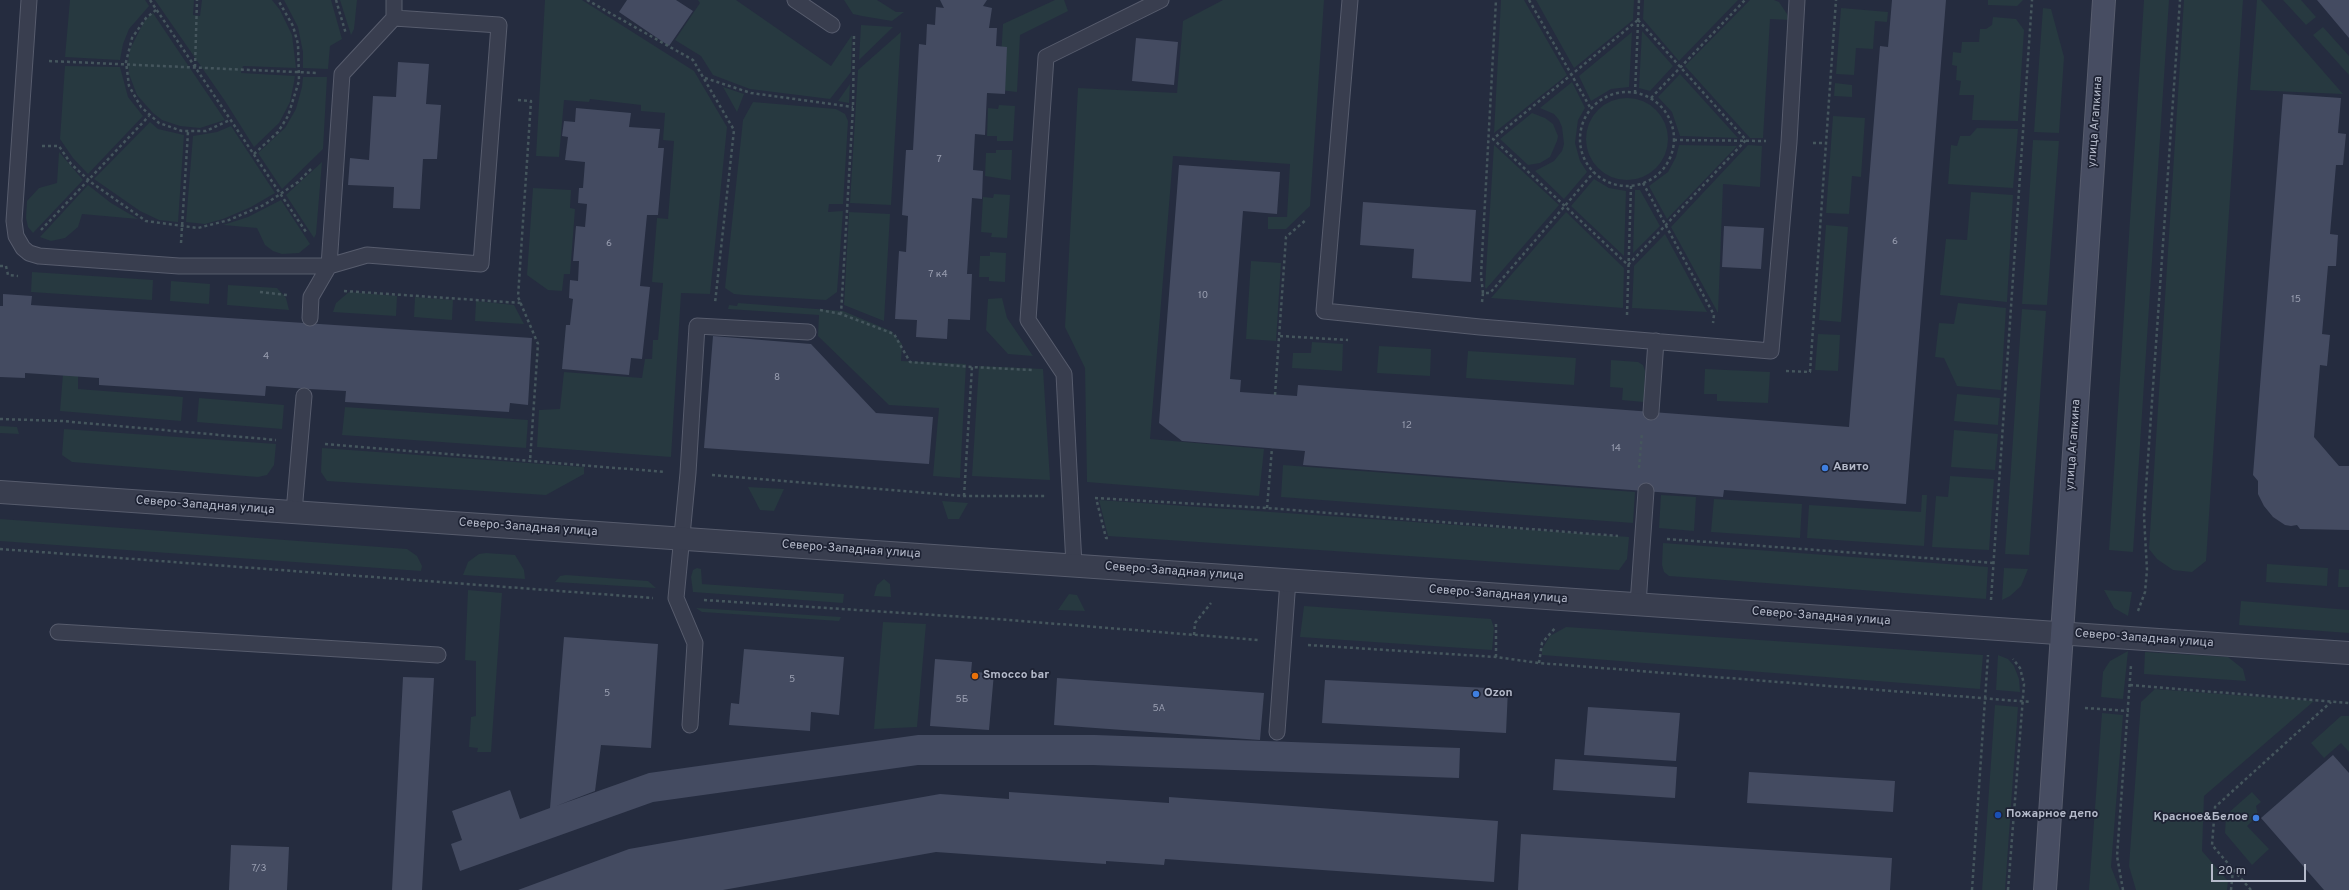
<!DOCTYPE html>
<html>
<head>
<meta charset="utf-8">
<style>
	body { margin:0 }
	#map { position:relative; width:2349px; height:890px; overflow:hidden; background:#252c3f; font-family:Overpass,sans-serif }
	canvas { display:block }
	.scale { position:absolute; left:2211px; top:864px; width:95px; height:18px; box-sizing:border-box; border:2px solid #b5baca; border-top:0; padding-left:5px; font-size:12px; line-height:14px; white-space:nowrap; color:#b5baca; -webkit-text-stroke:3px #1e2334; paint-order:stroke }
</style>
</head>
<body>
<div id="map">
<canvas width="2349" height="890"></canvas>
<div class="scale">20 m</div>
</div>
<script>
const ctx = document.querySelector('canvas').getContext('2d');
ctx.lineJoin = 'round';
function fill(path, color) {
  ctx.fillStyle = color;
  ctx.fill(path, 'evenodd');
}
function shape(rows) {
  const path = new Path2D();
  for (const r of rows) {
    if (r.length === 3) {
      path.moveTo(r[0] + r[2], r[1]);
      path.arc(r[0], r[1], r[2], 0, 2 * Math.PI);
      continue;
    }
    path.moveTo(r[0], r[1]);
    for (let i = 2; i < r.length; i += 2) path.lineTo(r[i], r[i + 1]);
  }
  return path;
}
function strokePath(path, color, width, dash) {
  ctx.strokeStyle = color;
  ctx.lineWidth = width;
  ctx.lineCap = dash ? 'butt' : 'round';
  ctx.setLineDash(dash || []);
  ctx.stroke(path);
}
function write(font, color, halo, rows, align = 'center') {
  ctx.font = font + ' Overpass,sans-serif';
  ctx.lineWidth = 3.5;
  ctx.setLineDash([]);
  ctx.textBaseline = 'middle';
  ctx.strokeStyle = halo;
  ctx.fillStyle = color;
  for (const [text, x, y, turn = 0] of rows) {
    ctx.save();
    ctx.translate(x, y);
    ctx.rotate((+turn || 0) * Math.PI / 180);
    ctx.textAlign = isNaN(turn) ? turn : align;
    if (halo) ctx.strokeText(text, 0, 0);
    ctx.fillText(text, 0, 0);
    ctx.restore();
  }
}
const green = shape([
	[70,0,145,0,149,6,129,29,123,44,120,60,65,57],
	[155,0,194,0,193,15,200,16,202,0,272,0,280,10,292,35,296,68,243,66,241,73,295,76,294,82,290,102,279,123,254,147,225,101],
	[284,0,331,0,342,39,330,46,328,69,303,68,303,52,298,27],
	[340,0,357,0,354,29,351,35],
	[545,0,582,0,694,71,727,127,710,294,681,293,671,457,537,447,539,410,560,409,564,372,642,378,645,359,652,359,653,340,658,340,663,283,652,282,657,218,668,219,674,141,663,140,665,113,641,111,641,105,590,99,589,102,564,100,559,157,536,156],
	[698,0,736,0,831,66,852,35,851,72,830,99,750,89,713,75,701,56,675,40,700,3],
	[844,0,877,0,896,12,904,12,892,21,862,16,853,14],
	[1055,0,1064,0,1068,11,1020,35,1017,92,999,90,1003,24],
	[1223,0,1324,0,1310,206,1286,229,1268,229,1268,217,1287,217,1290,164,1173,156,1150,439,1264,449,1259,496,1087,482,1085,368,1065,327,1078,88,1177,93,1183,21],
	[1501,0,1524,0,1567,75,1494,133],
	[1536,0,1634,0,1633,20,1574,68],
	[1644,0,1738,0,1679,61,1643,19],
	[1750,0,1774,0,1779,2,1791,20,1770,19,1763,138,1750,138,1685,66],
	[1988,0,2023,0,2017,6,1988,5],
	[2144,0,2169,0,2133,552,2109,550],
	[2184,0,2243,0,2206,561,2192,572,2173,570,2157,559,2149,549],
	[2257,0,2261,0,2343,94,2250,90],
	[2283,0,2301,0,2316,17,2306,25],
	[1841,8,1888,12,1887,22,1875,21,1873,49,1856,48,1854,75,1836,74],
	[2043,8,2051,9,2064,57,2059,133,2034,132],
	[153,13,169,37,225,120,200,128,180,126,162,120,153,113,137,95,129,74,128,62,130,49,145,20],
	[1993,17,2016,19,2024,30,2018,121,1972,120,1974,95,1959,95,1961,81,1956,80,1957,66,1952,65,1953,52,1961,53,1962,42,1979,42,1980,29,1986,29,1992,25],
	[861,25,893,27,859,60],
	[2323,27,2349,56,2349,75,2313,35],
	[1642,31,1673,66,1650,91,1639,88],
	[901,32,891,205,850,203,858,70],
	[1632,32,1629,87,1611,89,1591,101,1579,76],
	[65,66,120,67,128,97,143,116,88,174,73,158,60,139],
	[1680,74,1738,138,1680,136,1672,112,1658,97],
	[303,77,327,77,323,149,282,189,258,153,285,128,296,109,302,87],
	[1572,82,1585,108,1578,120,1575,143,1580,161,1587,172,1564,199,1535,171,1554,161,1562,151,1564,144,1562,127,1559,120,1554,114,1540,108],
	[1835,83,1852,85,1852,97,1834,96],
	[850,84,849,103,838,101],
	[723,87,744,94,737,112],
	[1627,139,41],
	[753,102,836,109,845,114,848,121,843,204,829,204,828,212,843,211,837,292,826,300,744,295,734,294,725,288,743,120],
	[999,105,1015,106,1013,141,997,141,997,136,987,136,988,108,998,109],
	[1532,113,1545,118,1553,124,1558,136,1557,141,1550,157,1540,163,1528,165,1500,139],
	[1833,116,1865,118,1861,177,1852,176,1849,214,1826,213],
	[150,122,158,129,184,135,178,222,159,220,140,211,94,179],
	[231,126,275,193,251,207,223,219,205,224,186,222,193,136,217,132],
	[1977,128,2018,129,2013,188,1948,184,1951,145,1957,146,1960,136,1970,136],
	[2033,140,2059,141,2047,305,2022,304],
	[1494,145,1559,205,1486,289,1485,287],
	[1679,145,1737,146,1667,219,1649,186,1668,172,1676,157],
	[1748,145,1762,146,1760,187,1723,184,1718,313,1671,227],
	[996,150,1012,150,1011,180,985,176,986,153,996,153],
	[59,152,83,180,33,233,28,227,26,218,27,201,39,188,57,183],
	[322,162,316,234,314,238,286,195],
	[1594,179,1609,188,1626,191,1624,256,1571,206],
	[88,185,111,203,138,219,82,214,78,227,65,238,51,241,40,237],
	[533,188,571,190,570,208,575,209,570,274,564,274,562,291,548,290,527,275],
	[1635,190,1640,190,1660,226,1633,253],
	[1971,192,2013,195,2007,302,1940,295,1946,239,1967,240],
	[994,194,1010,195,1007,238,991,237,992,233,981,232,983,197,993,198],
	[281,200,310,244,299,253,282,254,273,251,265,245,257,228,223,225,248,217],
	[849,212,890,214,884,321,844,305],
	[1566,212,1624,268,1623,308,1491,298],
	[1826,225,1848,227,1841,322,1819,320],
	[1665,234,1707,312,1632,308,1634,266],
	[990,252,1006,253,1005,282,989,281,989,277,979,277,980,256,990,256],
	[1251,261,1281,263,1276,341,1246,339],
	[32,272,153,280,152,300,31,292],
	[171,281,210,284,209,304,170,301],
	[228,285,277,288,286,298,289,310,227,305],
	[349,292,397,296,396,316,333,312,336,303],
	[415,297,453,300,452,320,414,317],
	[1002,298,1007,318,1033,356,1008,354,986,330,988,299],
	[476,301,514,305,524,324,475,321],
	[738,303,843,311,891,331,902,344,901,361,966,364,960,478,933,476,939,408,889,405,818,336,819,315,728,309,729,305,737,306],
	[1958,303,2006,308,2001,390,1957,386,1944,358,1935,357,1939,323,1954,324],
	[2022,309,2046,311,2029,555,2005,554],
	[1818,334,1840,335,1838,371,1815,370],
	[1312,342,1343,344,1342,371,1292,368,1293,353,1311,353],
	[1379,346,1431,349,1430,376,1377,373],
	[1468,351,1576,358,1574,385,1466,378],
	[1611,360,1638,362,1643,365,1645,371,1644,402,1622,400,1623,388,1610,387],
	[979,366,1043,369,1050,480,972,476],
	[1705,369,1770,372,1768,403,1717,401,1717,394,1704,394],
	[63,374,78,375,78,389,183,397,181,421,60,411],
	[1957,394,2000,398,1998,425,1954,421],
	[199,398,284,405,282,429,197,422],
	[345,407,528,420,526,448,342,435],
	[0,426,17,427,19,434,0,433],
	[64,429,276,444,274,465,267,475,258,477,72,462,62,455],
	[1954,430,1998,434,1995,470,1951,467],
	[322,448,584,467,584,474,546,495,327,481,321,472],
	[1283,465,1635,492,1633,523,1281,497],
	[1950,476,1994,479,1989,550,1932,547,1936,496,1948,497],
	[748,487,784,489,774,511,760,510],
	[1661,495,1696,497,1694,531,1659,528],
	[1922,495,1927,495,1924,546,1807,538,1809,505,1921,512],
	[1714,499,1802,504,1800,538,1711,532],
	[1099,500,1629,537,1627,559,1619,570,1108,536],
	[942,501,968,503,959,519,948,519],
	[0,519,407,549,417,556,422,566,421,571,0,541],
	[1663,543,1988,567,1986,599,1669,576,1664,572,1662,565],
	[486,553,515,555,524,570,525,579,463,575,468,562,479,554],
	[2267,564,2328,568,2327,586,2266,582],
	[697,568,701,569,702,584,844,594,843,603,693,592,691,577,693,570],
	[2004,568,2028,569,2021,586,2010,596,2002,600],
	[2339,569,2349,570,2349,587,2338,587],
	[566,575,648,581,656,588,555,582,560,576],
	[884,579,890,584,891,597,874,596,877,585],
	[468,590,502,593,491,752,477,752,478,748,469,747,471,717,476,716,476,661,465,660],
	[2104,590,2132,592,2128,616,2114,608],
	[1069,594,1077,595,1085,611,1058,610],
	[2241,601,2349,610,2349,633,2239,625],
	[1304,606,1491,619,1494,628,1492,650,1300,637],
	[696,608,841,617,839,621,702,612],
	[883,622,926,624,917,727,874,729],
	[1566,627,1983,655,1980,689,1542,655,1542,649,1550,636],
	[2128,651,2123,699,2101,697,2103,672,2106,667,2110,661],
	[2145,652,2228,657,2243,669,2246,681,2144,674],
	[1998,655,2008,659,2014,666,2019,679,2020,692,1996,690],
	[2155,689,2314,701,2204,796,2202,851,2228,881,2227,890,2136,890,2129,866,2141,702],
	[1995,705,2018,707,2005,890,1982,890],
	[2102,713,2123,715,2111,867,2120,890,2089,890],
	[2341,716,2349,716,2349,752,2341,743,2324,758,2311,743],
	[2252,792,2261,802,2256,806,2258,815,2247,826,2269,849,2252,865,2225,833,2226,815]
]);
const building = shape([
	[627,0,676,0,693,11,669,46,619,12],
	[940,0,987,0,983,6,992,8,989,28,997,28,996,46,1007,47,1005,94,987,93,985,135,975,134,973,170,983,171,982,199,972,198,967,274,972,274,970,320,948,319,947,339,916,337,917,320,895,319,899,251,906,252,908,216,902,215,906,150,913,150,919,44,926,45,927,24,935,25,936,7,944,8],
	[1892,0,1946,0,1906,504,1724,490,1723,497,1303,465,1305,451,1182,441,1159,423,1179,165,1280,172,1277,214,1243,211,1230,379,1241,380,1240,392,1297,396,1298,385,1849,427,1880,46,1888,47],
	[2317,0,2349,0,2349,38],
	[1136,38,1178,42,1174,85,1132,81],
	[398,62,429,64,426,104,441,105,437,159,423,159,420,209,393,208,394,187,348,185,350,158,369,160,373,96,396,97],
	[2283,94,2341,98,2338,133,2346,134,2343,165,2336,165,2330,234,2338,235,2336,266,2328,266,2322,334,2330,335,2327,366,2320,365,2314,437,2339,466,2349,466,2349,530,2300,529,2297,525,2291,526,2285,525,2273,517,2264,506,2258,494,2258,481,2253,475],
	[576,108,631,113,629,127,660,129,658,148,664,148,658,215,647,215,640,286,650,287,642,359,631,358,629,375,562,369,566,325,570,325,573,299,569,298,570,280,578,281,579,261,573,261,576,226,585,227,587,204,578,203,579,188,583,188,585,162,565,160,568,137,562,136,564,121,575,122],
	[1363,202,1476,210,1471,282,1412,278,1414,249,1360,245],
	[1724,226,1764,228,1761,269,1722,267],
	[3,294,32,296,31,305,532,338,528,405,510,403,509,412,345,402,346,391,309,389,266,386,265,396,99,385,99,378,25,373,25,378,0,377,0,306,3,306],
	[713,336,811,344,876,413,933,417,929,464,704,448],
	[564,637,658,644,651,748,601,745,595,791,556,806,649,773,918,735,1095,735,1460,748,1459,778,1093,765,918,765,653,802,460,871,451,844,462,840,452,811,510,790,520,819,550,808],
	[744,649,844,657,839,715,811,712,810,731,729,725,731,703,739,704],
	[935,659,972,662,971,672,994,673,989,730,930,726],
	[403,677,434,678,422,890,392,890],
	[1057,678,1264,693,1260,740,1054,725],
	[1325,680,1508,689,1506,733,1322,723],
	[1588,707,1680,713,1676,761,1584,755],
	[2333,755,2349,773,2349,890,2324,890,2261,818],
	[1555,759,1677,767,1675,798,1553,790],
	[1749,772,1895,781,1893,812,1747,803],
	[1009,792,1169,803,1169,797,1498,821,1494,882,1165,859,1164,865,1106,861,1106,864,936,852,723,890,518,890,629,849,940,794,1009,799],
	[1521,834,1892,858,1890,890,1518,890],
	[231,845,289,847,287,890,229,890]
]);
const path = shape([
	[150,0,306,232],
	[336,0,346,34],
	[587,0,693,60,734,130,715,303],
	[1529,0,1591,109],
	[156,10,146,18,132,38,126,62,129,86,141,107,159,123,182,131,206,131,230,120],
	[1638,20,1746,140,1628,265,1493,139,1638,20],
	[854,36,853,107,841,314,894,334,910,362,972,367],
	[49,61,318,73],
	[195,67,197,0],
	[705,78,751,93,853,107],
	[1627,139,47],
	[1635,93,1639,0],
	[1651,98,1745,0],
	[518,100,531,101,518,297,538,344,530,461],
	[1674,140,1766,141],
	[1813,143,1826,143],
	[42,146,59,146,71,164,92,183,146,221,198,228,229,220,264,205,298,182,311,169],
	[254,154,278,132,288,116,299,81,298,44,293,26,278,0],
	[1643,183,1714,315,1713,323],
	[41,230,149,116],
	[181,243,188,132],
	[0,266,6,266,8,275,18,276],
	[344,291,521,303],
	[260,292,287,295],
	[1483,293,1481,275,1496,0],
	[1482,302,1483,293,1490,293,1594,172],
	[820,310,841,314],
	[1627,315,1631,186],
	[1280,336,1348,340],
	[1786,371,1810,372,1836,0],
	[1275,395,1286,237,1307,219],
	[0,419,62,421,276,440],
	[325,444,665,472],
	[1639,468,1642,433],
	[712,475,964,496,1046,496],
	[964,496,972,367,1032,370],
	[1095,498,1267,508,1618,536],
	[1097,502,1106,538,1108,538],
	[1267,508,1272,448],
	[1667,539,1994,563],
	[0,549,653,598],
	[704,600,996,619,1259,640],
	[1991,600,2032,0],
	[2138,611,2145,592,2147,570,2144,516,2180,0],
	[1194,635,1195,623,1211,603],
	[1308,645,1496,657,1539,663,2031,702],
	[1496,657,1496,622],
	[1539,663,1542,643,1556,627],
	[2130,685,2349,703],
	[2085,708,2129,711],
	[1972,890,1988,655],
	[2008,890,2024,684,2020,668,2013,659],
	[2123,890,2117,856,2131,665],
	[2231,890,2233,870],
	[2251,890,2212,845,2215,807,2331,702]
]);
const lane = shape([
	[29,0,14,221,16,236,23,248,29,253,39,256,179,266,329,266,367,255,481,264,499,25,394,18,394,0],
	[795,0,832,25],
	[1350,0,1324,311,1480,327,1771,351,1789,142,1797,0],
	[310,318,311,297,329,266,342,74,394,18],
	[1651,412,1656,341],
	[294,512,304,396],
	[1074,565,1064,374,1028,320,1046,57,1161,0],
	[1638,604,1646,491],
	[58,632,438,655],
	[690,725,695,643,676,598,688,473,697,326,808,332],
	[1277,732,1288,580]
]);
const street = shape([
	[0,492,2349,653]
]);
const secondary = shape([
	[2045,890,2104,0]
]);
const markers = [
	[1825,468,4,"#3f7fe0"],
	[975,676,4,"#e8710a"],
	[1476,694,4,"#3f7fe0"],
	[1998,815,4,"#1a4fb4"],
	[2256,818,4,"#3f7fe0"]
];
const numberNames = [
	["7",939,160],
	["6",1895,242],
	["6",609,244],
	["7 к4",938,275],
	["10",1203,296],
	["15",2296,300],
	["4",266,357],
	["8",777,378],
	["12",1407,426],
	["14",1616,449],
	["5",792,680],
	["5",607,694],
	["5Б",962,700],
	["5А",1159,709],
	["7/3",259,869]
];
const streetNames = [
	["улица Агапкина",2096,122,-86],
	["улица Агапкина",2074,445,-86],
	["Северо-Западная улица",205,506,4],
	["Северо-Западная улица",528,528,4],
	["Северо-Западная улица",851,550,4],
	["Северо-Западная улица",1174,572,4],
	["Северо-Западная улица",1498,595,4],
	["Северо-Западная улица",1821,617,4],
	["Северо-Западная улица",2144,639,4]
];
const poiNames = [
	["Авито",1833,468],
	["Smocco bar",983,676],
	["Ozon",1484,694],
	["Пожарное депо",2006,815],
	["Красное&Белое",2248,818,"right"]
];
fill(green, '#273940');
fill(building, '#444b61');
strokePath(lane, '#575c6d', 17);
strokePath(street, '#575c6d', 24);
strokePath(secondary, '#575c6d', 24);
strokePath(path, '#45565d', 2.5, [3, 3]);
strokePath(lane, '#393e4f', 15);
strokePath(street, '#393e4f', 22);
strokePath(secondary, '#474d62', 22);
for (const [x, y, r, color] of markers) {
  const dot = new Path2D();
  dot.arc(x, y, r, 0, 2 * Math.PI);
  ctx.fillStyle = color;
  ctx.fill(dot);
  strokePath(dot, '#1e2334', 1.5);
}
write('10px', '#999eb0', null, numberNames);
write('12px', '#b5baca', '#1e2334', streetNames);
write('bold 12px', '#b5baca', '#1e2334', poiNames, 'left');
</script>
</body>
</html>
